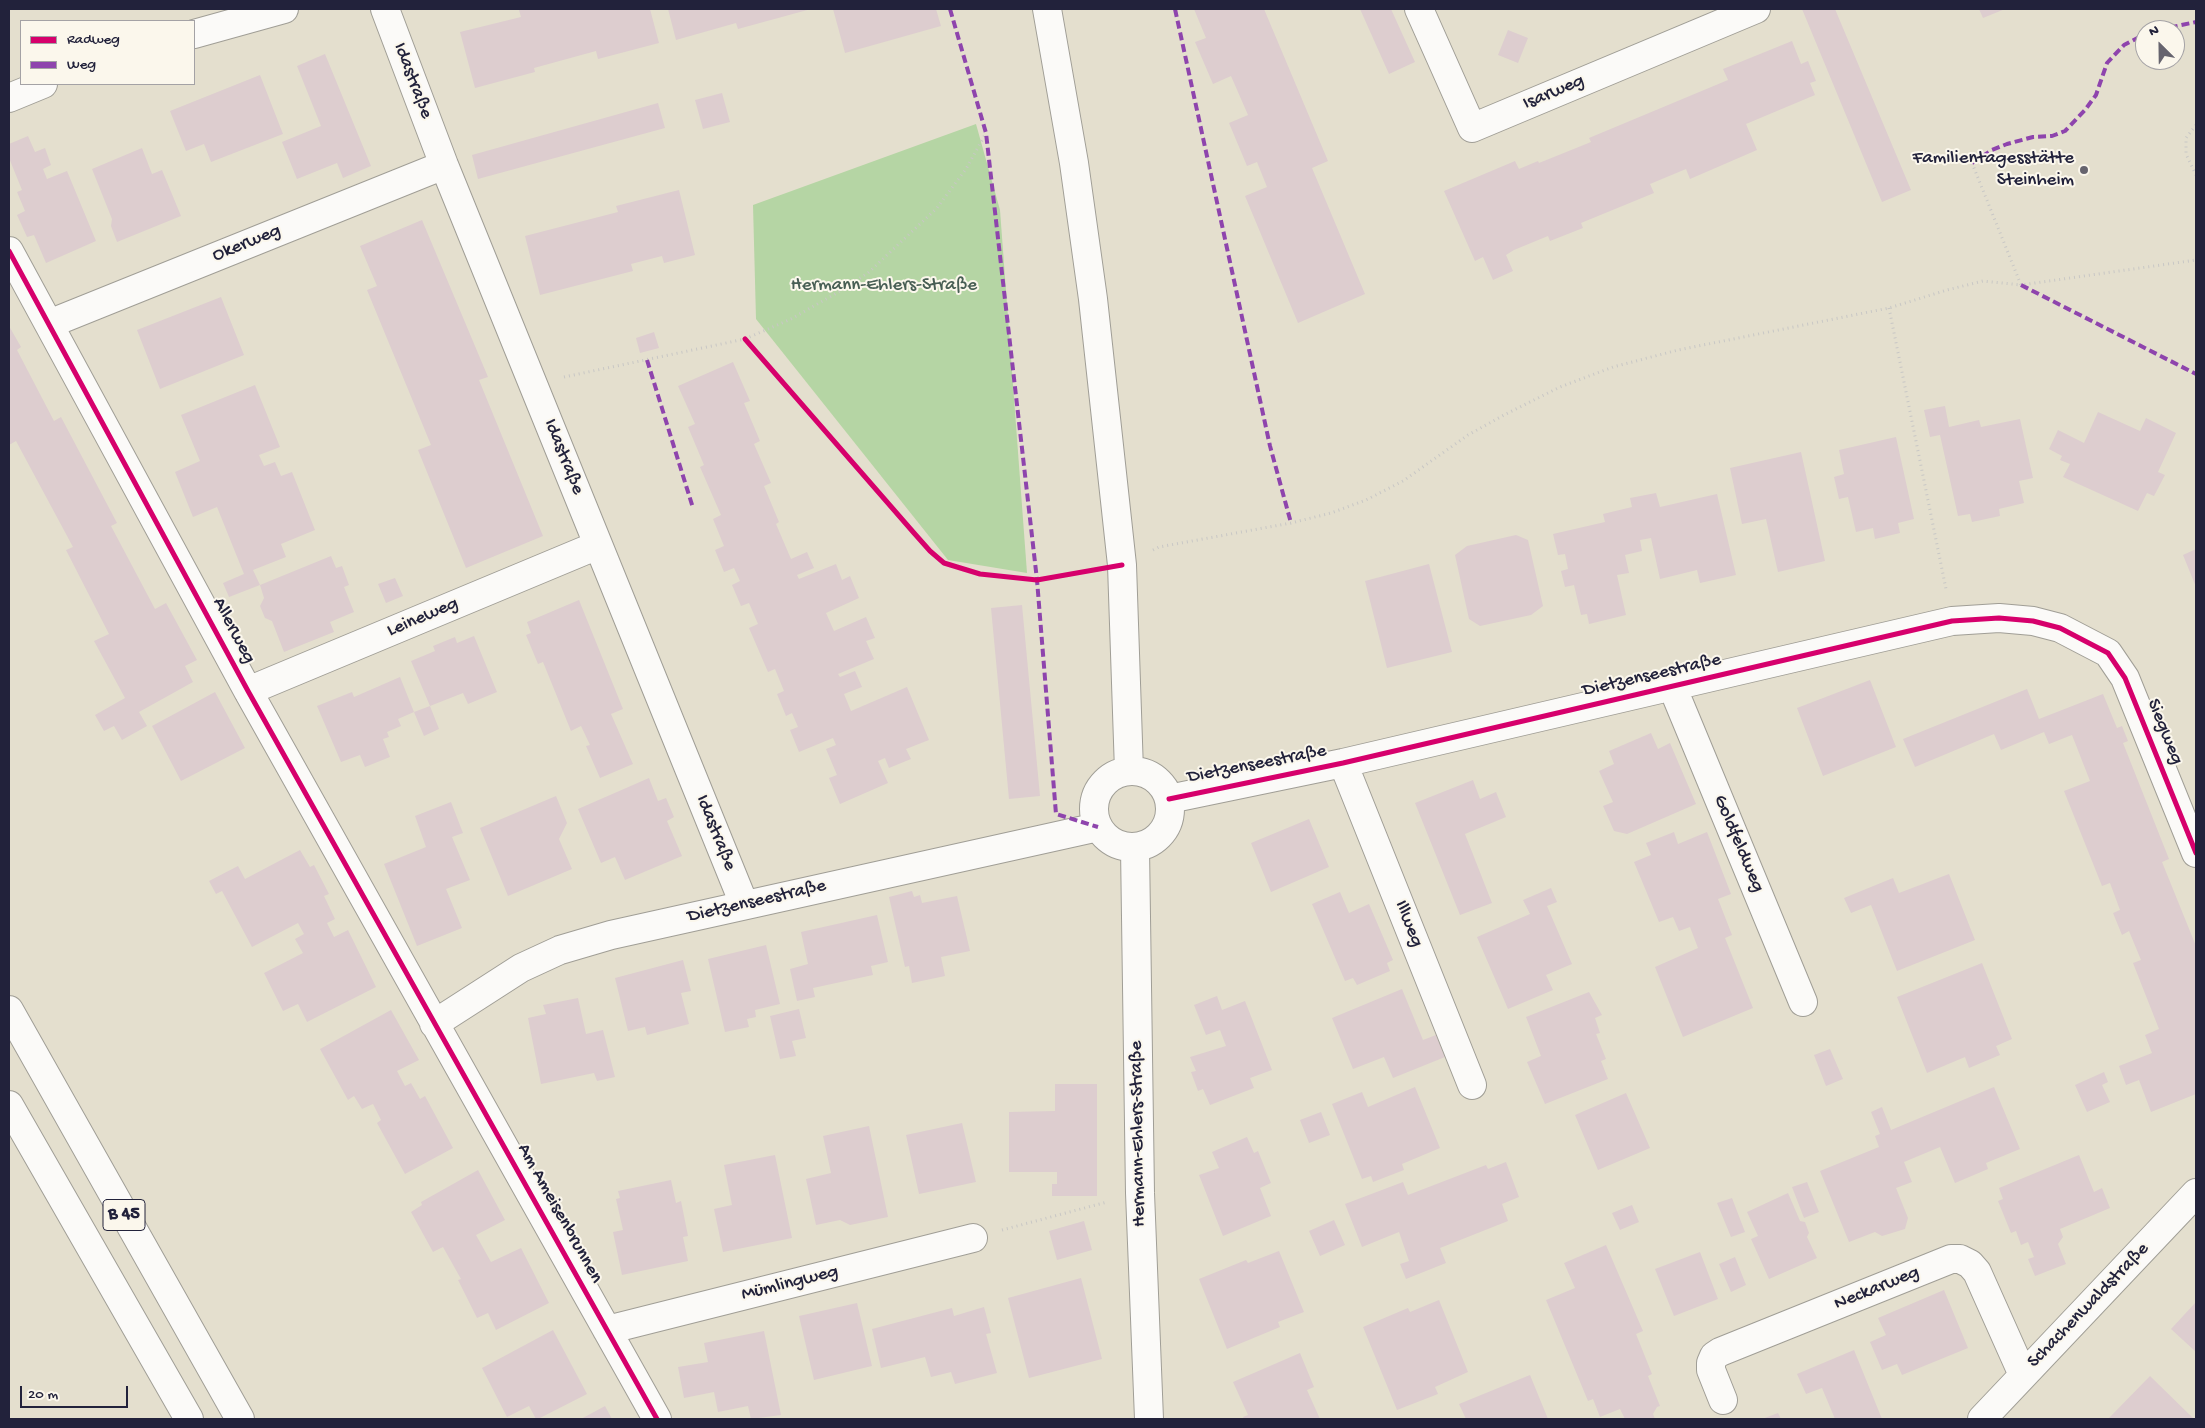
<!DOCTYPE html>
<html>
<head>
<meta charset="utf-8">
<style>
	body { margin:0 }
	#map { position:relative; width:2205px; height:1428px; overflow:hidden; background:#e4dfce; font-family:"Gochi Hand",sans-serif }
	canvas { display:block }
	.frame { position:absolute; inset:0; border:10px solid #22223b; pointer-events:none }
	.legend { position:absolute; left:20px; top:20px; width:175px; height:65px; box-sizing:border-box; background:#fbf7ec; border:1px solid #a4a2a5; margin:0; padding:6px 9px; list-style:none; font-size:15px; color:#22223b }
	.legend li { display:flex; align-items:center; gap:10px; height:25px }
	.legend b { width:25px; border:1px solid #a4a2a5 }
	.north { position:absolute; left:2135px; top:20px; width:50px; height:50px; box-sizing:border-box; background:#fbf7ec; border:1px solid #a4a2a5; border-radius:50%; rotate:337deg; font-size:14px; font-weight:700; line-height:20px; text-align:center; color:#22223b }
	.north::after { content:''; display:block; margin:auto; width:18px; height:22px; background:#66646e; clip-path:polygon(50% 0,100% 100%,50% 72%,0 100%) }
	.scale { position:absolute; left:20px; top:1386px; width:108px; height:22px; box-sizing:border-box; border:2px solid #22223b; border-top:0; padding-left:6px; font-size:15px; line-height:18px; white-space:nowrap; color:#22223b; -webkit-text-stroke:4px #fbf7ec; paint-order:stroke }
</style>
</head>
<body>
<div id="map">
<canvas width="2205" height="1428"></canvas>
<div class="frame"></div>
<ul class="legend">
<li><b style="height:6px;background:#d6006c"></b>Radweg</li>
<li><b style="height:6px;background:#8e44ad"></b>Weg</li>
</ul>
<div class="north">N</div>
<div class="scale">20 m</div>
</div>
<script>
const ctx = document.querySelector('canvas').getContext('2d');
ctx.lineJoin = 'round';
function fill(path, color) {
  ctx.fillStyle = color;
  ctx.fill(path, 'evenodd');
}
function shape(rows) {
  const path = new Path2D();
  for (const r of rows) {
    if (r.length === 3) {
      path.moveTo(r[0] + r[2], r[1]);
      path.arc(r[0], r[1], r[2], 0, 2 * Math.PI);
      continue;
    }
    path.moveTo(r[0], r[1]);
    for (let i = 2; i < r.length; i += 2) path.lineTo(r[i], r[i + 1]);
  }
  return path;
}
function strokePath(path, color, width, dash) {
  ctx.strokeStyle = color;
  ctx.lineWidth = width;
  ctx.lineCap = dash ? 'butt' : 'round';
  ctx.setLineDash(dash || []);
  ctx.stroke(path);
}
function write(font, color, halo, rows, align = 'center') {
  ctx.font = font + ' "Gochi Hand",sans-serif';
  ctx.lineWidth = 4;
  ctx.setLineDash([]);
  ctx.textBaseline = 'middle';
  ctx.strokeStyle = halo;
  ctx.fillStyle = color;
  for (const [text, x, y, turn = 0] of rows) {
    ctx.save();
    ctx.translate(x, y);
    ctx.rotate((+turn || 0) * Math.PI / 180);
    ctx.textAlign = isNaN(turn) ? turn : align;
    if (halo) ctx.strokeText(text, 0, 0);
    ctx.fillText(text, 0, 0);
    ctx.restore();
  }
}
const green = shape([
	[976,124,1000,210,1027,573,948,560,756,319,753,205]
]);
const building = shape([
	[524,9,650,9,659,43,598,59,596,51,534,68,535,72,475,88,460,32,521,17,519,10],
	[668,9,811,9,738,29,736,23,676,40],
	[833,9,936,9,941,26,845,53],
	[1194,9,1264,9,1328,161,1312,168,1365,294,1298,323,1245,196,1267,187,1257,162,1247,166,1229,123,1248,115,1231,76,1213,84,1195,42,1206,38],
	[1360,9,1391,9,1415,62,1389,74],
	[1802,9,1835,9,1911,190,1882,202],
	[1979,9,2005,9,1983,18],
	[1508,30,1528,38,1518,63,1498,55],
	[1792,41,1801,64,1808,61,1816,81,1810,83,1815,95,1746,124,1757,150,1690,179,1686,169,1650,184,1654,193,1581,223,1583,228,1550,241,1548,236,1514,250,1506,255,1513,271,1493,280,1483,257,1475,261,1444,191,1515,161,1519,169,1538,161,1539,163,1591,142,1589,138,1728,80,1723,69],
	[325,54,371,166,343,178,337,163,297,179,282,142,321,126,297,66],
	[260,75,283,134,211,162,204,144,186,151,170,111],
	[722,93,730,122,703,129,695,100],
	[658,103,665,128,478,179,472,155],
	[28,136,35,152,45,148,51,165,43,169,47,179,67,171,96,241,46,263,34,235,27,237,17,215,25,211,17,192,22,190,9,158,9,144],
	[142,148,152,174,162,170,181,216,117,242,111,226,112,219,92,169],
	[679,190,695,255,664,263,662,256,631,264,633,271,540,295,525,236,618,212,616,206],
	[422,220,488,377,479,380,543,536,466,568,418,450,431,445,367,290,377,286,360,246],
	[221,297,244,355,160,389,137,330],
	[9,326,21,347,17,350,54,421,61,417,117,523,111,526,155,609,166,603,197,660,185,666,193,682,139,712,147,726,122,740,114,726,104,731,95,715,125,698,94,641,109,634,66,550,73,547,16,441,9,445],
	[654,332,659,348,640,353,636,338],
	[733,362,750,401,744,403,760,441,754,444,771,483,764,486,779,522,776,524,791,559,807,552,814,568,797,575,799,579,836,564,842,580,850,576,859,598,826,613,834,631,866,617,875,638,866,641,874,659,838,674,840,677,855,671,862,687,844,694,851,711,907,687,929,740,906,749,911,759,889,768,885,758,878,761,888,783,840,804,829,778,837,775,826,749,836,745,833,738,799,752,790,730,798,727,792,713,786,716,777,694,784,691,775,669,768,672,749,628,758,624,749,603,741,606,732,585,740,581,734,568,724,572,715,550,724,546,713,519,721,515,700,467,704,465,688,427,695,424,678,386],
	[255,385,280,447,259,455,264,466,275,462,281,476,292,472,315,530,281,544,286,557,253,570,260,585,229,597,223,583,244,574,217,507,193,517,175,472,200,461,181,415],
	[1945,406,1949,427,1979,420,1981,427,2020,419,2033,478,2019,481,2024,503,1999,509,2000,516,1972,522,1970,514,1958,516,1940,435,1930,437,1924,410],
	[2098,412,2140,431,2146,418,2176,433,2158,472,2165,475,2154,496,2147,493,2138,511,2063,477,2070,464,2060,460,2062,456,2049,449,2058,430,2084,443],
	[1896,437,1914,519,1898,523,1900,533,1875,539,1873,528,1856,532,1848,497,1839,499,1834,477,1844,474,1839,450],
	[1801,452,1825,561,1778,572,1766,519,1742,524,1730,468],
	[1656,493,1660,507,1717,494,1736,575,1700,583,1697,570,1660,579,1651,538,1640,540,1642,551,1625,555,1629,573,1617,575,1626,615,1589,624,1587,614,1581,615,1574,585,1565,587,1561,571,1568,569,1565,554,1558,555,1553,534,1605,522,1603,514,1632,507,1630,498],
	[1516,535,1528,540,1543,606,1531,615,1480,626,1469,619,1455,555,1467,546],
	[2196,549,2196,587,2183,555],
	[331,556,336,568,342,566,349,585,344,587,354,612,330,622,334,632,284,652,272,621,265,618,260,606,264,598,260,585],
	[1429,564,1452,652,1387,668,1365,581],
	[395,578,403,596,386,603,378,584],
	[579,600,623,709,611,714,633,764,600,778,586,746,590,745,581,726,571,731,543,662,538,664,526,635,531,633,527,622],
	[1022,605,1040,796,1009,799,991,608],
	[474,636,497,692,468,704,463,693,430,706,439,729,424,736,414,712,430,706,411,661,435,651,433,646,455,637,457,643],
	[400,677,414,712,398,719,401,726,387,732,389,737,383,739,390,757,365,767,360,755,341,762,317,706,352,692,354,697],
	[1870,680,1896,747,1823,776,1797,708],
	[2027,689,2039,719,2103,694,2117,728,2122,726,2128,741,2123,743,2169,859,2162,862,2196,946,2196,1094,2151,1112,2139,1080,2126,1085,2119,1066,2152,1053,2145,1035,2159,1029,2133,963,2141,960,2129,931,2122,935,2113,913,2120,910,2110,883,2102,886,2064,791,2090,781,2072,735,2049,744,2044,732,2001,750,1994,734,1915,767,1903,739],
	[215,692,245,748,181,781,152,726],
	[1651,733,1658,749,1670,743,1696,804,1627,834,1614,831,1603,806,1613,802,1599,771,1614,764,1609,751],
	[649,778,658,801,666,798,674,817,667,821,682,856,625,880,615,857,601,863,578,809],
	[1473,780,1480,799,1496,792,1506,817,1465,834,1492,903,1460,915,1415,803],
	[556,796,567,823,559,839,572,869,508,896,480,828],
	[451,802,463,833,452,837,470,880,446,889,462,928,417,946,384,864,426,847,415,816],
	[1309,819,1329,867,1271,892,1251,843],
	[1674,832,1678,844,1707,832,1731,894,1718,899,1732,935,1725,938,1753,1008,1683,1037,1655,967,1698,948,1690,927,1679,931,1673,917,1659,922,1634,862,1651,855,1646,843],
	[300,850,310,867,314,865,329,894,324,896,335,919,327,923,334,937,348,930,376,987,307,1022,298,1004,283,1011,264,973,303,953,295,939,304,934,298,923,252,947,222,891,216,894,209,881,238,866,245,879],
	[1949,874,1975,940,1897,971,1871,905,1851,913,1844,898,1893,878,1899,893],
	[1551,888,1557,902,1547,906,1572,964,1546,975,1553,990,1508,1009,1477,937,1530,914,1523,900],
	[912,891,914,897,920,895,922,903,957,896,970,951,941,957,945,976,912,983,909,966,905,967,889,897],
	[1340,892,1349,913,1369,904,1393,960,1387,963,1390,971,1357,985,1353,978,1345,981,1312,904],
	[877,915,888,962,871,966,873,975,813,988,815,997,797,1001,790,969,808,964,801,932],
	[766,945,780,1004,755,1010,756,1017,747,1019,749,1027,725,1032,708,959],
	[683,960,691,991,681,993,689,1024,647,1035,645,1027,628,1031,615,978],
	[1982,963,2012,1039,1996,1046,2000,1055,1969,1068,1965,1057,1927,1073,1897,997],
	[1402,989,1423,1040,1436,1035,1445,1057,1393,1078,1384,1057,1353,1069,1332,1018],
	[1589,992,1602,1015,1595,1018,1600,1033,1596,1034,1606,1059,1601,1061,1608,1079,1545,1104,1527,1062,1541,1056,1526,1017],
	[1217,996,1222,1010,1245,1001,1272,1070,1250,1078,1254,1088,1210,1105,1203,1089,1198,1091,1191,1072,1196,1071,1190,1057,1226,1046,1220,1030,1206,1035,1194,1005],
	[578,998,586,1034,603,1030,615,1077,597,1081,594,1073,541,1084,528,1018,546,1014,543,1005],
	[799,1009,806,1038,792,1041,796,1056,780,1059,770,1016],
	[391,1010,419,1060,397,1071,405,1086,411,1083,420,1099,425,1096,453,1148,405,1174,377,1123,381,1120,373,1104,362,1109,354,1096,348,1100,320,1049],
	[1830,1049,1843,1079,1826,1086,1814,1055],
	[2104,1072,2108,1082,2102,1085,2110,1102,2087,1112,2075,1085],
	[1055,1084,1097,1084,1097,1196,1052,1196,1052,1184,1057,1184,1057,1172,1009,1172,1009,1112,1055,1111],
	[1415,1087,1440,1148,1402,1164,1404,1170,1373,1182,1371,1176,1362,1179,1332,1104,1362,1092,1368,1107],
	[1994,1087,2020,1149,1986,1163,1988,1169,1955,1183,1940,1147,1904,1162,1912,1182,1896,1188,1908,1218,1905,1229,1882,1236,1875,1232,1849,1242,1820,1171,1879,1147,1875,1136,1880,1134,1871,1112,1882,1107,1891,1130],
	[1626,1093,1650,1148,1598,1170,1575,1115],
	[1321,1112,1330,1135,1309,1143,1300,1120],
	[962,1123,976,1182,919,1194,906,1135],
	[869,1126,888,1217,850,1225,840,1220,816,1225,806,1179,831,1173,823,1136],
	[1247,1137,1254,1153,1258,1151,1271,1183,1260,1188,1271,1216,1223,1236,1199,1175,1219,1168,1212,1152],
	[775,1155,792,1238,723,1252,714,1209,732,1205,724,1165],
	[2079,1155,2094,1192,2102,1188,2110,1208,2060,1229,2063,1237,2058,1244,2066,1264,2035,1276,2028,1259,2034,1257,2028,1242,2021,1245,2016,1231,2011,1233,1998,1201,2003,1199,1999,1188],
	[1506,1162,1519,1197,1502,1204,1508,1221,1440,1248,1446,1263,1406,1279,1400,1264,1409,1261,1399,1232,1362,1247,1345,1204,1403,1182,1408,1195,1486,1165,1488,1169],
	[478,1170,505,1220,476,1235,491,1262,521,1248,549,1303,496,1330,488,1313,477,1318,458,1280,461,1279,443,1247,433,1252,411,1212,422,1205,421,1202],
	[671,1180,676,1203,681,1201,688,1236,683,1237,688,1261,622,1275,613,1232,623,1230,616,1199,620,1198,618,1191],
	[1807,1182,1819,1212,1804,1218,1792,1187],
	[1788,1193,1800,1221,1805,1222,1809,1233,1807,1237,1817,1258,1769,1279,1751,1239,1758,1236,1747,1212],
	[1732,1198,1745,1232,1731,1237,1717,1203],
	[1632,1205,1639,1222,1620,1230,1612,1213],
	[1334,1220,1345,1245,1320,1256,1309,1231],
	[1084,1221,1092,1250,1057,1260,1049,1231],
	[1606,1245,1643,1331,1636,1334,1652,1374,1648,1376,1660,1406,1657,1407,1653,1414,1655,1419,1625,1419,1620,1409,1600,1417,1593,1399,1588,1401,1546,1300,1575,1288,1564,1263],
	[1279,1251,1304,1312,1278,1322,1280,1327,1227,1349,1199,1279,1246,1260,1248,1263],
	[1700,1252,1718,1299,1674,1316,1655,1269],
	[1735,1257,1746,1285,1731,1292,1719,1264],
	[1081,1278,1102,1359,1029,1378,1008,1298],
	[1944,1290,1968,1348,1902,1375,1897,1364,1882,1370,1870,1342,1886,1335,1878,1318],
	[1439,1300,1468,1372,1435,1387,1438,1394,1397,1410,1363,1327,1408,1308,1410,1312],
	[2196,1302,2196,1352,2171,1329],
	[857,1303,872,1366,814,1380,799,1316],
	[984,1307,991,1333,986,1334,997,1373,955,1384,951,1372,931,1377,925,1357,881,1368,872,1329,952,1308,954,1316],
	[553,1330,587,1394,538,1419,536,1419,529,1406,507,1417,482,1368],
	[764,1331,781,1415,751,1419,748,1406,718,1412,714,1392,684,1398,678,1367,708,1362,704,1343],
	[1854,1350,1882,1419,1835,1419,1822,1388,1806,1394,1797,1374],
	[1300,1353,1314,1387,1307,1390,1320,1419,1244,1419,1243,1417,1248,1415,1233,1382],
	[1530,1375,1548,1419,1466,1419,1459,1404],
	[2150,1376,2194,1419,2108,1419],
	[605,1406,612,1419,581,1419],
	[1778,1413,1781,1419,1762,1419]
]);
const path = shape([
	[2196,125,2186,138,2186,154,2196,175],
	[1972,163,2021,285,2196,260],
	[1889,308,1946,589],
	[564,377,745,339,791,319,835,294,868,273,937,208,966,169,986,133],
	[1153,550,1159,547,1291,523,1331,513,1366,500,1403,481,1468,435,1504,415,1560,387,1613,367,1678,350,1889,308,1947,290,1983,281,2021,285],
	[1002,1230,1107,1202]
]);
const street = shape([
	[385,9,444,165,744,904],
	[1047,9,1074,163,1093,299,1122,565,1129,771],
	[1419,9,1472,128,1756,9],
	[194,34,284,9],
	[9,98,43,84],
	[9,251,248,691,657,1419],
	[49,324,444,165],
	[1672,686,1803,1002],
	[248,691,598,545],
	[1343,763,1472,1085],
	[1132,809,38],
	[1169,799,1343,763,1952,621,1999,618,2033,621,2060,628,2108,653,2125,678,2196,853],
	[1135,848,1140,1193,1149,1419],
	[434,1024,521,968,560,950,611,935,1098,827],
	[607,1330,973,1238],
	[1723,1400,1711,1370,1711,1363,1714,1356,1720,1352,1951,1259,1960,1259,1970,1264,1977,1272,2023,1375],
	[1982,1419,2196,1193]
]);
const highway = shape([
	[9,1010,240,1419],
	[9,1105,189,1419]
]);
const quiet = shape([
	[950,9,986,133,1037,580,1056,814,1098,827],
	[1175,9,1270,446,1291,523],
	[2158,30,2196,22],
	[1972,163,1992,150,2007,144,2033,137,2052,136,2065,131,2085,110,2096,95,2107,63,2124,45,2145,34],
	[2021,285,2196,374],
	[647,360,693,508]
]);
const cycleway = shape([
	[9,251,248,691,657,1419],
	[745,339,914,533,930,551,944,563,980,574,1037,580,1122,565],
	[1169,799,1343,763,1952,621,1999,618,2033,621,2060,628,2108,653,2125,678,2196,853]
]);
const markers = [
	[2084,170,5,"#66646e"]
];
const shields = [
	[124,1215,42]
];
const shieldNames = [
	["B 45",124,1215]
];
const streetNames = [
	["Idastraße",412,81,69],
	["Isarweg",1554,93,-23],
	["Okerweg",247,244,-22],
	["Idastraße",563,457,68],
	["Leineweg",423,618,-23],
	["Allerweg",233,631,62],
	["Dietzenseestraße",1652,676,-13],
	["Siegweg",2164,732,68],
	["Dietzenseestraße",1257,765,-11],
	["Idastraße",715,833,68],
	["Goldfeldweg",1738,844,67],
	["Dietzenseestraße",757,902,-13],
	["Illweg",1408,924,68],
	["Hermann-Ehlers-Straße",1139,1134,-91],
	["Am Ameisenbrunnen",559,1214,61],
	["Mümlingweg",790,1284,-14],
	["Neckarweg",1877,1289,-22],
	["Schachenwaldstraße",2089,1306,-46]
];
const poiNames = [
	["Familientagesstätte",2074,159],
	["Steinheim",2074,181]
];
const parkNames = [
	["Hermann-Ehlers-Straße",884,286]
];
fill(green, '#b5d5a4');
fill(building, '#ddcdcf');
strokePath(street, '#a09e96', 30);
strokePath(highway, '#a09e96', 30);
strokePath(path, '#c8c7c5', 3, [1, 4]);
strokePath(street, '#fbfaf8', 28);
strokePath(highway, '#fbfaf8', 28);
strokePath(quiet, '#8e44ad', 4, [8, 4]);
strokePath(cycleway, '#d6006c', 5);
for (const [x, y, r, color] of markers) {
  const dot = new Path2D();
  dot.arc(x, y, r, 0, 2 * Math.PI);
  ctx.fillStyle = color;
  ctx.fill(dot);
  strokePath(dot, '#fbf7ec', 2);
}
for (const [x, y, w] of shields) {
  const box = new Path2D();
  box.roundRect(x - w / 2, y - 15.5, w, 31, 4);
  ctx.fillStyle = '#fbf7ec';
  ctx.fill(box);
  strokePath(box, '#22223b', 1);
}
write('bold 18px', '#22223b', null, shieldNames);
write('19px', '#22223b', '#fbf7ec', streetNames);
write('19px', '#22223b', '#fbf7ec', poiNames, 'right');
write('19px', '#485e54', '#fbf7ec', parkNames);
</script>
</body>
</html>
